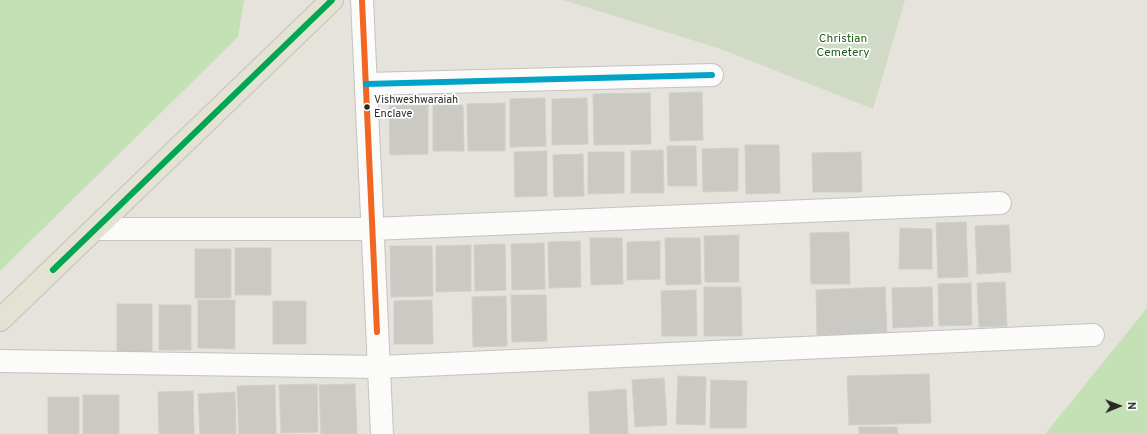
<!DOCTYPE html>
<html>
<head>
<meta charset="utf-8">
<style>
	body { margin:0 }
	#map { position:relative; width:1147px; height:434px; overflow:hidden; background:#e6e3dd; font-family:Overpass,sans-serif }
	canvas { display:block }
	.north { position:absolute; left:1099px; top:386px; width:40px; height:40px; -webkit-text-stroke:3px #fff; paint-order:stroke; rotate:89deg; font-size:11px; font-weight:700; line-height:16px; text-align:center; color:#282828 }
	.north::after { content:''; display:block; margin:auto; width:14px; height:18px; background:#282828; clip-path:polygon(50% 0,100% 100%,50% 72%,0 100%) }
</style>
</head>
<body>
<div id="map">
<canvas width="1147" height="434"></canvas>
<div class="north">N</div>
</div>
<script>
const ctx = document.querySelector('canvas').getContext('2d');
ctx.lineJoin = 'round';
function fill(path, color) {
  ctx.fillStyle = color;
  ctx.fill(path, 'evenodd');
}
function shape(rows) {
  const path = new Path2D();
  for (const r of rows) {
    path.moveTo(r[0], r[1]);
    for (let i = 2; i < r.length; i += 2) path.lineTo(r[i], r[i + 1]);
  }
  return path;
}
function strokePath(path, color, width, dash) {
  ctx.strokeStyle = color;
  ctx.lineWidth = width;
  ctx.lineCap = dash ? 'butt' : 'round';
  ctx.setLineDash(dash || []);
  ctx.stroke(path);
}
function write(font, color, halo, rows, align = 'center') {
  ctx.font = font + ' Overpass,sans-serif';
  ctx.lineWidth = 3.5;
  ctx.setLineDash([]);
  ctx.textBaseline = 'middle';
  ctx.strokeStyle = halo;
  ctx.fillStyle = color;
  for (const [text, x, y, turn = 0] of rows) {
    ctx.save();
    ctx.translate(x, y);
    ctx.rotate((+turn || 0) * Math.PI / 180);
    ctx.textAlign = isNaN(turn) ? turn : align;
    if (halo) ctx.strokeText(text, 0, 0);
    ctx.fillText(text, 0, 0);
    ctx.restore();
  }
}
const green = shape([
	[0,0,244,0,238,37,0,271],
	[1147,308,1147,434,1045,434]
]);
const cemetery = shape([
	[563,0,905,0,873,109,721,49]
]);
const building = shape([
	[702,92,703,140,670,141,669,93,702,92],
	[650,93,651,144,594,145,593,94,650,93],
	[545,98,546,146,510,147,510,99,545,98],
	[587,98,588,144,552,145,552,99,587,98],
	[505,103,505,151,468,151,467,104,505,103],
	[428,105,428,154,390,155,389,106,428,105],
	[433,105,463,105,464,151,433,151,433,105],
	[745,145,779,145,780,193,746,194,745,145],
	[667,146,696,146,697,186,668,186,667,146],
	[738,148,738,191,703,192,702,149,738,148],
	[663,150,664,193,631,193,631,151,663,150],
	[547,151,547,196,515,197,514,152,547,151],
	[588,152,624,152,624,193,588,194,588,152],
	[861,152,862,192,813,192,812,153,861,152],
	[583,154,584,196,554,197,553,155,583,154],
	[966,222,968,277,938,278,936,223,966,222],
	[1009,225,1011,272,977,274,975,226,1009,225],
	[900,228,932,229,932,269,899,269,900,228],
	[849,232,850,284,811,284,810,233,849,232],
	[739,235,739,282,705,282,704,236,739,235],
	[590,238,622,238,623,284,591,285,590,238],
	[665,238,700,238,701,284,666,285,665,238],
	[580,241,581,287,549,288,548,242,580,241],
	[660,241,660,279,627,280,627,242,660,241],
	[544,243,545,289,512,290,511,244,544,243],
	[505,244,506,290,475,291,474,245,505,244],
	[471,245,471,291,436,292,436,246,471,245],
	[390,246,432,246,433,296,391,297,390,246],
	[235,248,271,248,271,295,235,295,235,248],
	[195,249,231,249,231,298,195,298,195,249],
	[1005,282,1007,326,979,327,977,283,1005,282],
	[971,283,972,325,939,326,938,284,971,283],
	[704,287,741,287,742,336,704,336,704,287],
	[885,287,887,333,817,335,816,290,885,287],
	[932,287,933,326,893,328,892,288,932,287],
	[696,290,697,336,662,336,661,291,696,290],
	[511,295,546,295,547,341,512,342,511,295],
	[506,296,507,346,473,347,472,297,506,296],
	[198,300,235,300,235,349,198,348,198,300],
	[432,300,433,344,394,344,394,301,432,300],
	[273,301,306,301,306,344,273,344,273,301],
	[117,304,152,304,152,352,117,352,117,304],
	[159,305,191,305,191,350,159,350,159,305],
	[929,374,931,423,849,425,847,376,929,374],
	[678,376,706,377,705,425,676,424,678,376],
	[664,378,667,425,635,427,632,380,664,378],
	[711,380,747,381,746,428,710,428,711,380],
	[317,384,318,432,281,433,279,385,317,384],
	[355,384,357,434,321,434,319,385,355,384],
	[275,385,276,434,239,434,237,386,275,385],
	[626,389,628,434,590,434,588,392,626,389],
	[193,391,194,434,159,434,158,392,193,391],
	[235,392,236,434,200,434,198,394,235,392],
	[83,395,119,395,119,434,83,434,83,395],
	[48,397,79,397,79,434,48,434,48,397],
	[859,427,897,427,898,434,859,434,859,427]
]);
const minor = shape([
	[362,0,382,434],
	[366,84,712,75],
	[96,229,372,229,1000,203],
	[0,361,379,367,1093,335]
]);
const major = shape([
	[0,320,332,0]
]);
const bus1 = shape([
	[362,0,377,332]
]);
const bus2 = shape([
	[366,84,712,75]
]);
const bus3 = shape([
	[53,270,332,0]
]);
const markers = [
	[367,107,3.5,"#282828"]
];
const busNames = [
	["Vishweshwaraiah",374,101],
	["Enclave",374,115]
];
const parkNames = [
	["Christian",843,40],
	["Cemetery",843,54]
];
fill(green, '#c4e1b6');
fill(cemetery, '#d1dac5');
fill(building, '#cbc9c4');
strokePath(building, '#d1cec9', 1);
strokePath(minor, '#c4c2c2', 24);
strokePath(major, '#c3c2c0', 24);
strokePath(minor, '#fbfbfa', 22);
strokePath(major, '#e4e2d3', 22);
strokePath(bus1, '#f26522', 6);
strokePath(bus2, '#02a3c6', 6);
strokePath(bus3, '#00a651', 6);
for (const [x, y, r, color] of markers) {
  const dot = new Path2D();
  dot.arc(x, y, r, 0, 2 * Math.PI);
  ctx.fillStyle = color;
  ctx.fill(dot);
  strokePath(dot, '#fff', 1.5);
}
write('11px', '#282828', '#fff', busNames, 'left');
write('12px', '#23611b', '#fff', parkNames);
</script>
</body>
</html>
